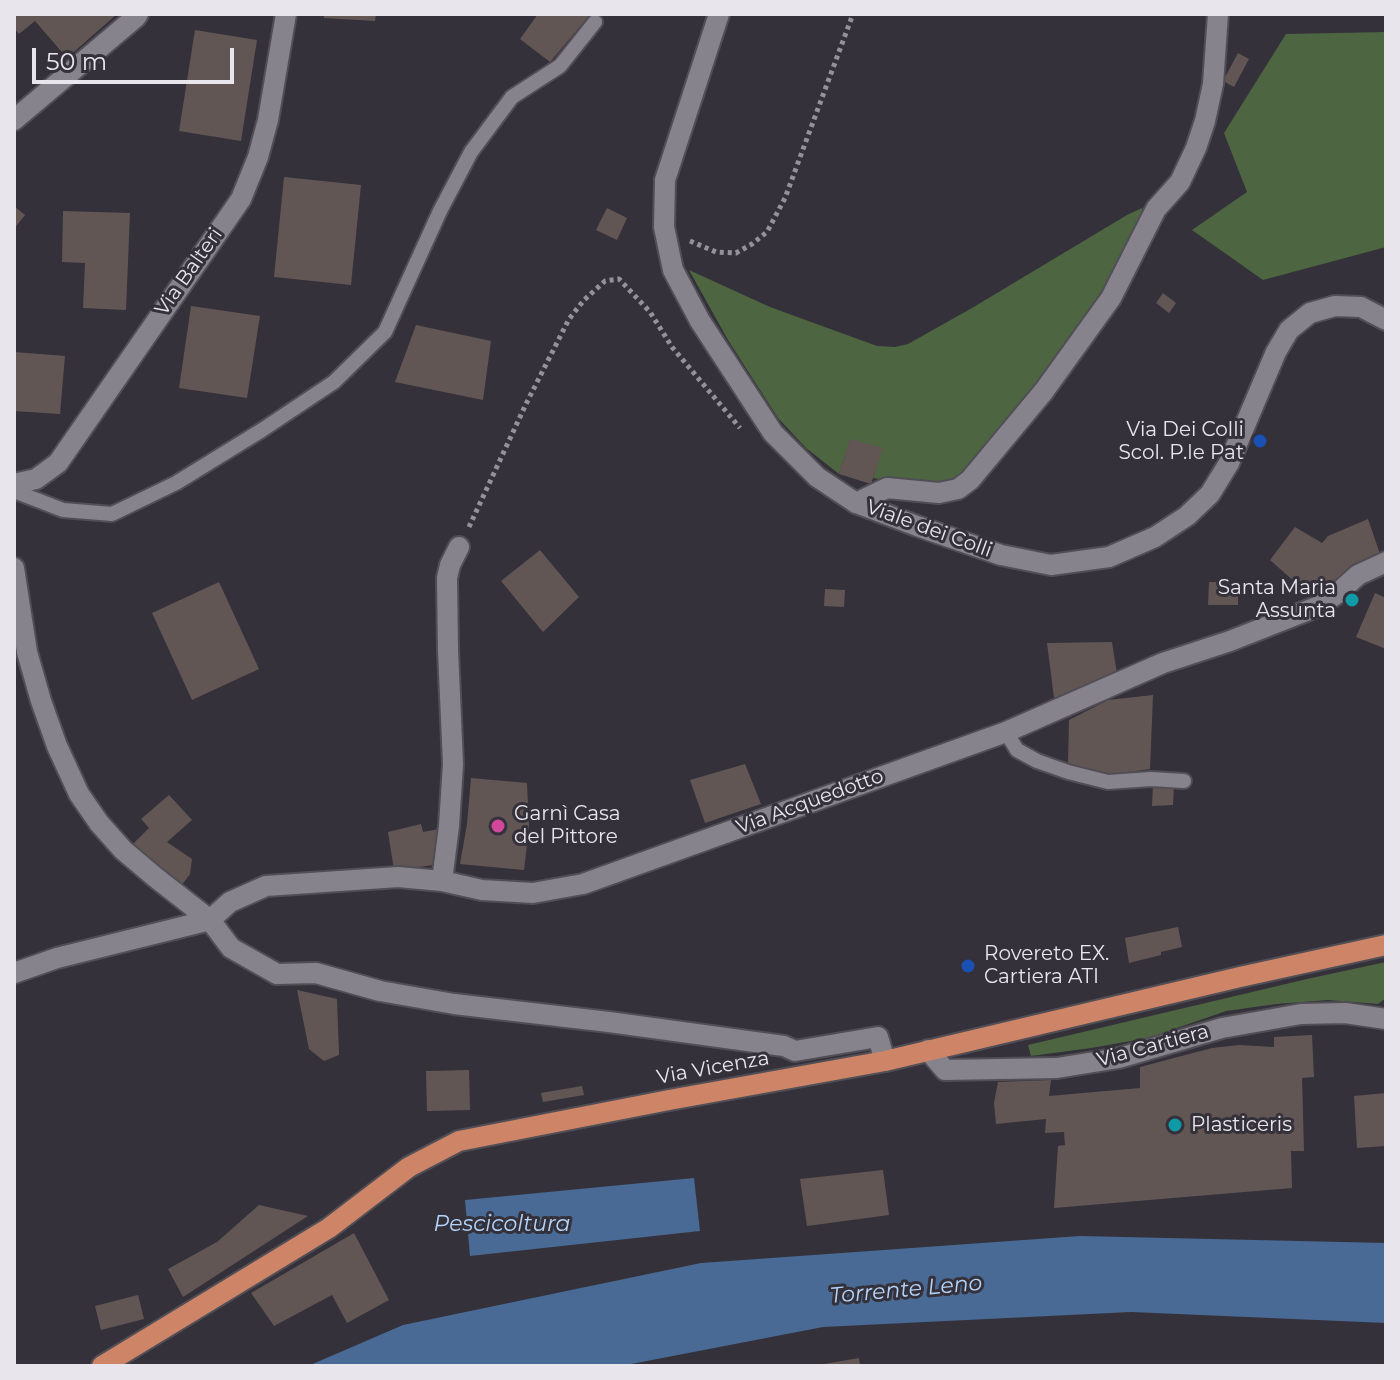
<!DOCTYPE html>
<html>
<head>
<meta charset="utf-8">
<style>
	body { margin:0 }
	#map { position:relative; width:1400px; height:1380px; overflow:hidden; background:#34313a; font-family:Montserrat,sans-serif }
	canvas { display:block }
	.frame { position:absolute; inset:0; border:16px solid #e8e6ec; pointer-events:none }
	.scale { position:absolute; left:32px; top:48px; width:202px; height:36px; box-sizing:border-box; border:4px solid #e8e6ec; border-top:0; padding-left:10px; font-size:24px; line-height:28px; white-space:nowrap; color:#e8e6ec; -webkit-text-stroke:6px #34313a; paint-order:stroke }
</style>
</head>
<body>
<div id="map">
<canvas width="1400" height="1380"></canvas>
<div class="frame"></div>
<div class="scale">50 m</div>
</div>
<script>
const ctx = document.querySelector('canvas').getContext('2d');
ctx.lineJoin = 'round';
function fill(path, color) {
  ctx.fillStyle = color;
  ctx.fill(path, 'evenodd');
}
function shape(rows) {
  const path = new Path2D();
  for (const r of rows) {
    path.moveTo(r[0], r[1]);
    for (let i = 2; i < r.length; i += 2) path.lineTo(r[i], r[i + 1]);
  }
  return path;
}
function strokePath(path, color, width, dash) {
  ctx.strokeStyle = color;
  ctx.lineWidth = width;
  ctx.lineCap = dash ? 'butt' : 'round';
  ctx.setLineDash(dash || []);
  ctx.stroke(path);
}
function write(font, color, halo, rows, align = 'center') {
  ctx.font = font + ' Montserrat,sans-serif';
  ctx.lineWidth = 6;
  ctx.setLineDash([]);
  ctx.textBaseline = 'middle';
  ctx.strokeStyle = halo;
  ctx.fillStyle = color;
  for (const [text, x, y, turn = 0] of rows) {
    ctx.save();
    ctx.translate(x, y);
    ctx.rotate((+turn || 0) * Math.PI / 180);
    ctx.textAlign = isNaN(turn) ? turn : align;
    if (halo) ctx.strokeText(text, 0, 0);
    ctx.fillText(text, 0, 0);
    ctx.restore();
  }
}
const green = shape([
	[1386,32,1386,247,1263,280,1192,230,1247,192,1224,133,1286,34],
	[1142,208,1143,221,1117,279,1083,325,959,483,908,484,873,478,882,448,850,440,839,474,806,448,778,418,728,340,689,270,770,307,877,346,895,347,908,344,972,308,1127,215],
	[1386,962,1386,998,1378,1004,1328,1000,1276,1004,1226,1011,1148,1038,1091,1048,1031,1056,1028,1045,1307,979]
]);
const water = shape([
	[694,1178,700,1231,470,1256,465,1200],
	[1080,1236,1386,1243,1386,1323,1131,1312,823,1327,621,1366,308,1366,403,1325,701,1263]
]);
const building = shape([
	[14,14,117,14,67,58,35,21,19,34,14,28],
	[324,14,376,14,375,21,324,18],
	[538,14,586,14,589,16,550,62,520,39],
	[195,30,257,40,241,141,179,131],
	[1238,53,1249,59,1234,87,1223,81],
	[284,177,361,185,351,285,274,277],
	[14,206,25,215,14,229],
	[607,208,627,218,617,240,596,230],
	[63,211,130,213,126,310,83,308,85,263,62,262],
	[1163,293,1176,303,1169,313,1156,303],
	[191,306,260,316,247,398,179,388],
	[416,325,491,341,483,400,395,382],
	[14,352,65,356,60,414,14,411],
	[850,439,883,448,871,484,839,474],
	[1368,519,1380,554,1353,564,1314,599,1270,560,1295,527,1322,543,1328,536],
	[540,550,579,597,543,632,501,581],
	[219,582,259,669,192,700,152,613],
	[1209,582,1238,583,1238,605,1208,605],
	[825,589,845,590,844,607,824,606],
	[1375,593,1386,598,1386,649,1356,637],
	[1112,642,1117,674,1054,698,1047,643],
	[1153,695,1150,769,1107,775,1068,763,1069,720,1108,700],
	[745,764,761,804,705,823,690,780],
	[471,778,527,783,529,828,524,870,460,864,467,824],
	[1153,784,1174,784,1173,805,1152,806],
	[169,795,192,820,167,842,192,859,190,874,181,886,130,847,149,828,141,819],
	[421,824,423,832,455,826,450,863,394,870,388,832],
	[1178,927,1182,947,1161,952,1161,955,1129,963,1125,938],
	[297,990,337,999,339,1055,324,1061,309,1049],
	[1312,1035,1314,1077,1302,1078,1304,1151,1291,1151,1292,1188,1054,1208,1058,1146,1065,1145,1064,1132,1045,1133,1046,1119,996,1124,994,1103,998,1082,1051,1080,1049,1096,1140,1088,1140,1067,1212,1048,1239,1045,1274,1047,1274,1037],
	[469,1070,470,1110,427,1111,426,1071],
	[582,1086,584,1095,543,1102,541,1093],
	[1386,1093,1386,1146,1357,1148,1354,1096],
	[883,1170,889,1215,807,1226,800,1179],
	[259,1205,308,1216,183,1297,168,1269,217,1242],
	[354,1233,389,1300,347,1323,332,1295,274,1326,251,1293],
	[138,1295,144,1319,101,1330,95,1306],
	[859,1358,860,1366,825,1366,824,1364]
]);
const path = shape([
	[690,241,716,252,736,253,752,244,767,232,785,198,853,14],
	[469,527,526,404,569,319,584,300,605,281,619,279,650,312,672,347,740,428]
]);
const service = shape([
	[14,491,63,510,112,514,176,483,262,430,334,382,385,332,440,211,471,152,512,97,560,66,595,22],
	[1006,732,1017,750,1037,761,1068,772,1108,782,1151,779,1184,781]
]);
const pedestrian = shape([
	[277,974,316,973,380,991,454,1004,609,1022,784,1046,795,1051,878,1037,885,1061]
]);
const minor = shape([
	[14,120,136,17,138,14],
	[14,484,36,479,58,463,241,199,258,157,268,120,286,14],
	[856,503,887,488,939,493,958,489,970,480,1044,391,1111,298,1156,209,1180,182,1196,148,1205,121,1213,84,1218,14],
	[14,568,27,652,41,701,57,746,79,794,99,823,123,850,155,877,210,920,231,948,277,974],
	[442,881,449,826,453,764,448,650,447,578,450,565,459,547],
	[14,973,57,958,210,920,230,902,266,886,398,877,442,881,482,890,533,893,583,884,1006,732,1163,663,1230,641,1319,606,1338,593,1358,575,1386,562],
	[928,1050,945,1070,1057,1068,1119,1058,1222,1028,1301,1014,1345,1013,1386,1019]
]);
const secondary = shape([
	[719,14,665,180,664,227,673,270,700,321,773,433,817,477,856,503,917,526,1001,555,1051,565,1109,557,1155,537,1187,516,1210,494,1229,463,1276,352,1289,330,1310,313,1335,306,1361,307,1386,320]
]);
const primary = shape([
	[102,1366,329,1228,409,1167,459,1141,669,1100,885,1061,1240,977,1386,945]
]);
const markers = [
	[1260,441,8,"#1a4fb4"],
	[1352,600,8,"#0f9aa8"],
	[498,826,8,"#d1479c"],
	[968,966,8,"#1a4fb4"],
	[1175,1125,8,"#0f9aa8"]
];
const streetNames = [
	["Via Balteri",189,272,-55],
	["Viale dei Colli",929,529,20],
	["Via Acquedotto",810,802,-20],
	["Via Cartiera",1153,1046,-15],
	["Via Vicenza",713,1068,-10]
];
const poiNames = [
	["Via Dei Colli",1244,430,"right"],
	["Scol. P.le Pat",1244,453,"right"],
	["Santa Maria",1336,588,"right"],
	["Assunta",1336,611,"right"],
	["Garnì Casa",514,814],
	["del Pittore",514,837],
	["Rovereto EX.",984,954],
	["Cartiera ATI",984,977],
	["Plasticeris",1191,1125]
];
const waterNames = [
	["Pescicoltura",502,1225],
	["Torrente Leno",906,1290,-5]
];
fill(green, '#4d6641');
fill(water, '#496a94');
fill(building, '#625655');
strokePath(service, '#514e56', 18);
strokePath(pedestrian, '#514e56', 24);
strokePath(minor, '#514e56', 24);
strokePath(secondary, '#514e56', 24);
strokePath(primary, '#514e56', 24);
strokePath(path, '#949299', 5, [4, 4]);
strokePath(service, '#87838d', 14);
strokePath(pedestrian, '#87838d', 20);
strokePath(minor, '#87838d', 20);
strokePath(secondary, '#87838d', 20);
strokePath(primary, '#ce8466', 20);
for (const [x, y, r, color] of markers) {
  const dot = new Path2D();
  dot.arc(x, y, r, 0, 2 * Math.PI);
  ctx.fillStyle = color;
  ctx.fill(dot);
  strokePath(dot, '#34313a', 3);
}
write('20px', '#e8e6ec', '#34313a', streetNames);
write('20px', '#e8e6ec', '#34313a', poiNames, 'left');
write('italic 22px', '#b3d3fa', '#34313a', waterNames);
</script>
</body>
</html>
